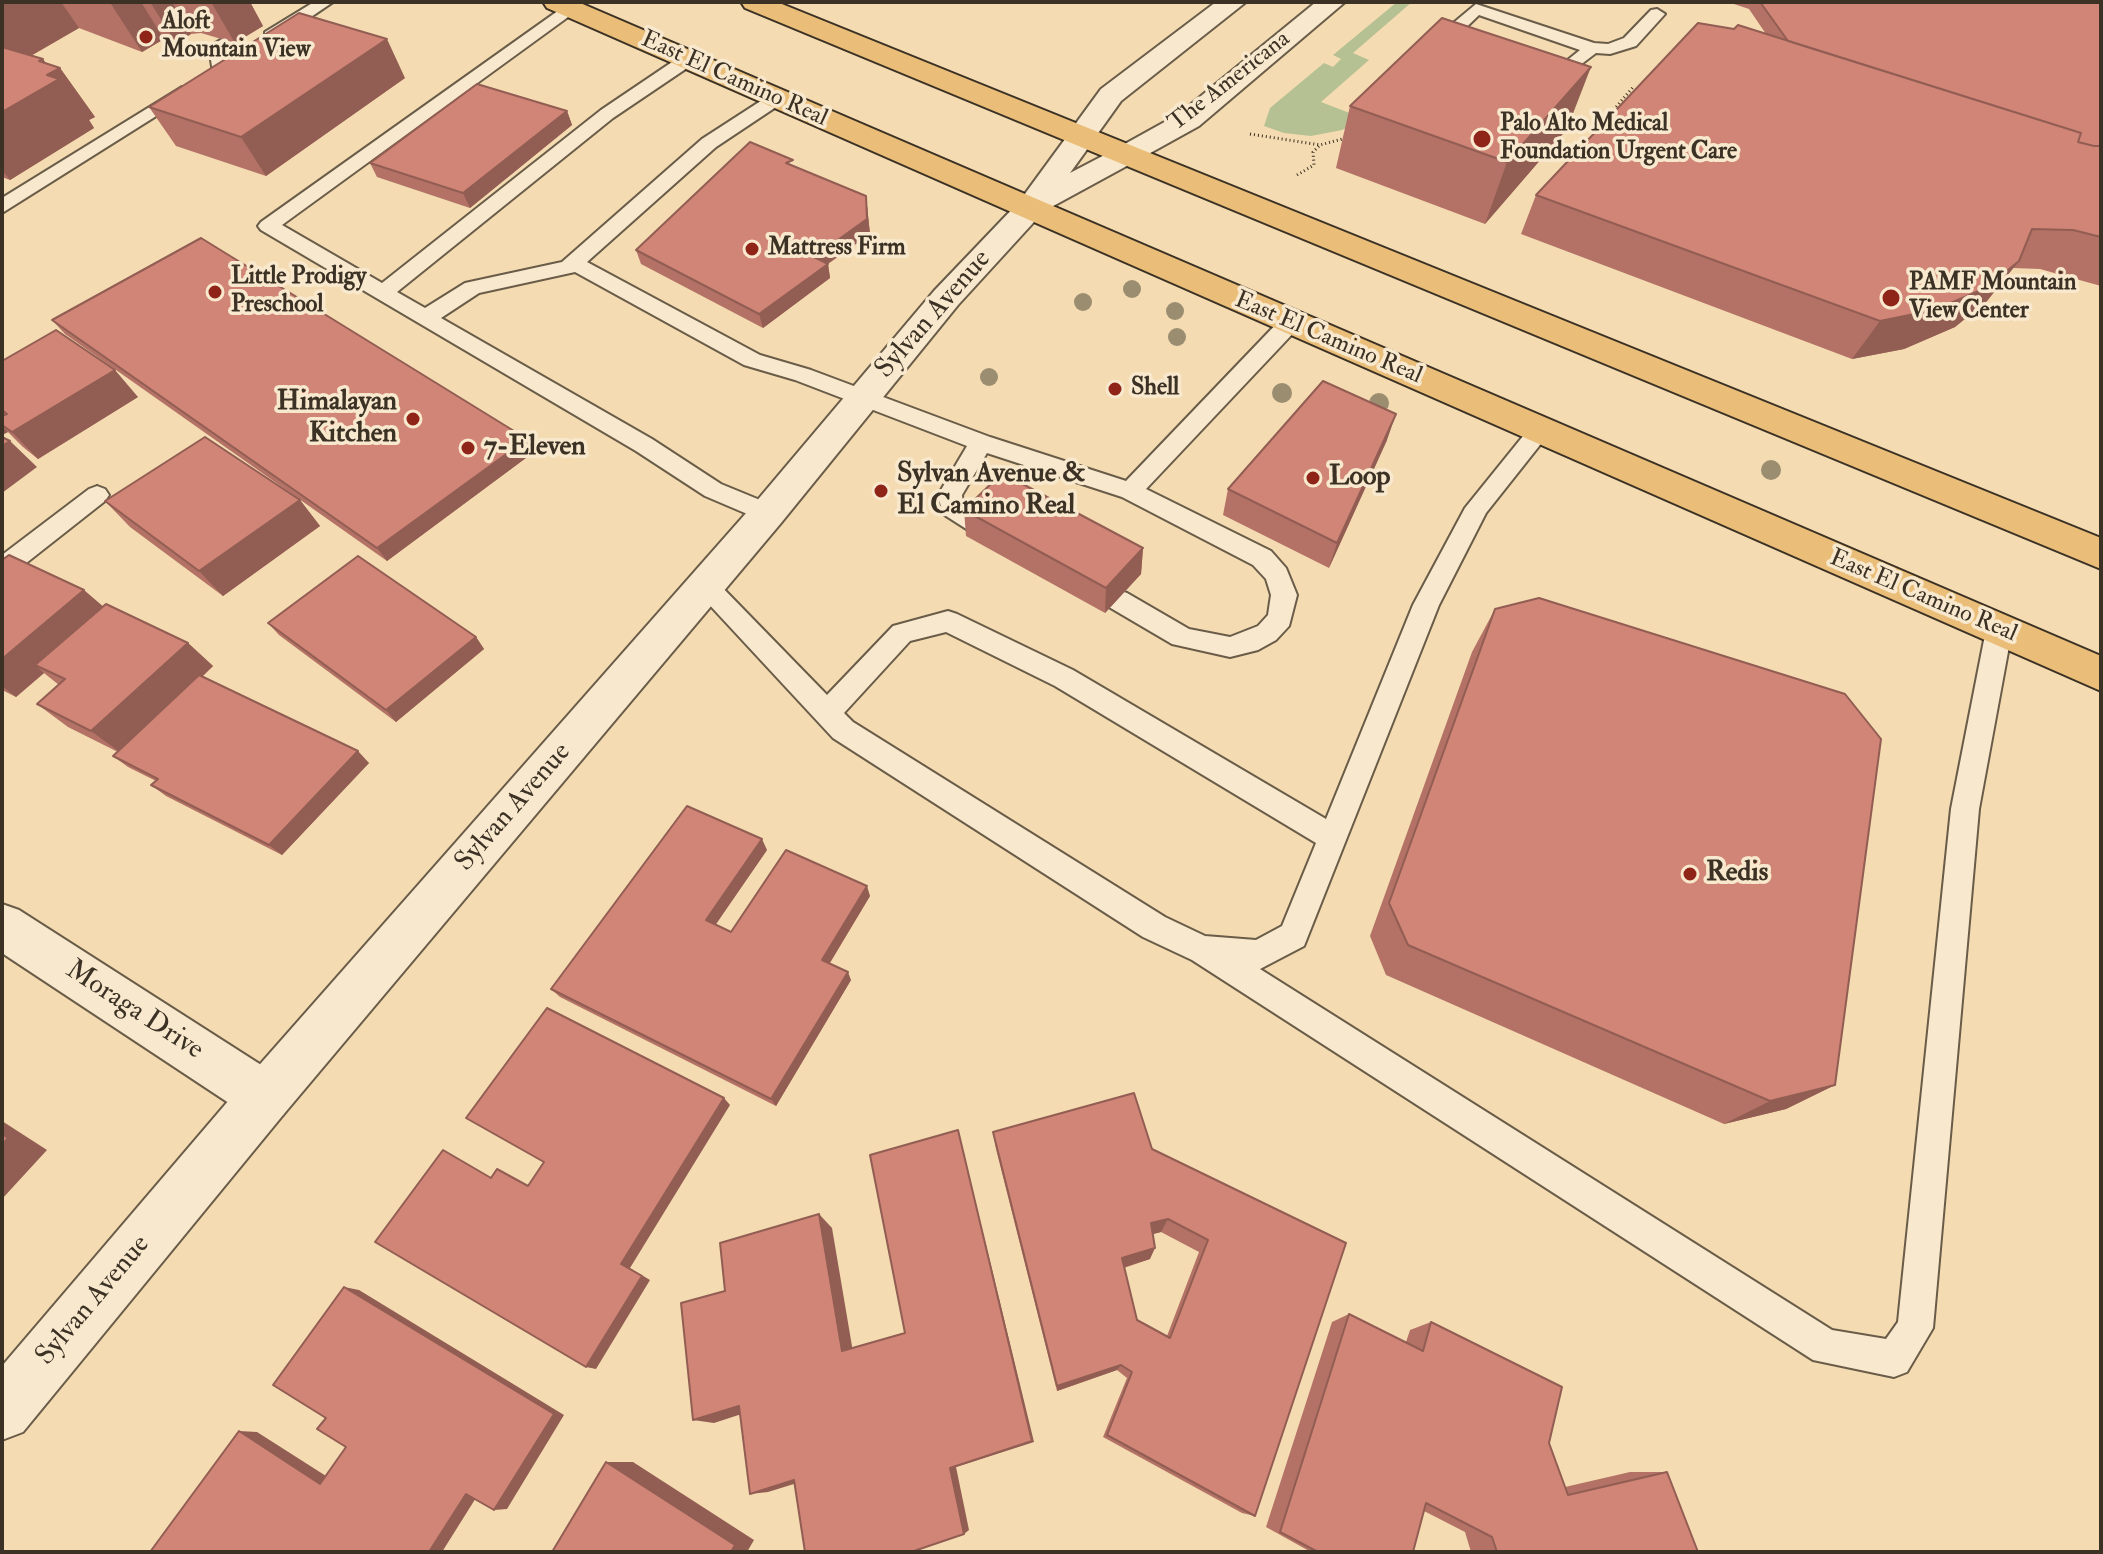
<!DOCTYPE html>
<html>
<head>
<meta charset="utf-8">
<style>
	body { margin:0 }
	#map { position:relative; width:2103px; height:1554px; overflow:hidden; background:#f4dbb2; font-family:"IM FELL Double Pica",serif }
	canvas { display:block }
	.frame { position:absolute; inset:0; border:4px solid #3b3124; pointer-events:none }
</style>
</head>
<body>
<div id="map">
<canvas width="2103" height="1554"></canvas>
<div class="frame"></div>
</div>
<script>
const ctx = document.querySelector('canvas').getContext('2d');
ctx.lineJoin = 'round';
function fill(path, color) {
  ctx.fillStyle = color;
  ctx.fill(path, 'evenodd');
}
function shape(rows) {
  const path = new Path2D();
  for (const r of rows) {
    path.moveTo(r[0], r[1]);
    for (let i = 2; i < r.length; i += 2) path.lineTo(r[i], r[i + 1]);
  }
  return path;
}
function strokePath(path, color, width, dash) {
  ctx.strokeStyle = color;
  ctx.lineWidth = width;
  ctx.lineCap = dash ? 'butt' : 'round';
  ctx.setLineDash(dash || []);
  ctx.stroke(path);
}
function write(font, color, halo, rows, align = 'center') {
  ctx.font = font + ' "IM FELL Double Pica",serif';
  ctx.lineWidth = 7;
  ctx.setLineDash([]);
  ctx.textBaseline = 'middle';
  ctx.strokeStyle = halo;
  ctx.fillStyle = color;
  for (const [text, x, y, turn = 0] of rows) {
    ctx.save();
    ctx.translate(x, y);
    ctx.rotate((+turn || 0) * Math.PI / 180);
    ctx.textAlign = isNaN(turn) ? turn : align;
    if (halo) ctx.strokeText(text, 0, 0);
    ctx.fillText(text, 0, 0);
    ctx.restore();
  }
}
const green = shape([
	[1397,2,1412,2,1353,53,1369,60,1321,102,1365,119,1342,130,1311,136,1284,133,1264,126,1270,108,1324,63,1333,67,1341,59,1333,55]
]);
const path = shape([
	[1611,113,1634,86],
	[1250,134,1320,145],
	[1297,175,1314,165,1313,152,1320,145,1346,138]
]);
const service = shape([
	[314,2,333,2,277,40,265,40,265,32,314,2],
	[569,3,577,8,575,12,282,225,382,283,601,110,681,56,693,56,693,64,613,118,397,292,425,308,465,283,562,262,702,139,770,95,782,95,782,103,716,147,587,262,760,355,811,370,990,437,1126,481,1283,317,1299,317,1302,322,1299,327,1146,489,1271,551,1286,568,1297,595,1289,626,1276,640,1258,650,1230,657,1172,644,1109,607,1105,600,1109,593,1118,590,1127,593,1189,629,1230,637,1258,626,1268,615,1271,595,1266,579,1253,565,1122,497,987,453,962,495,963,504,986,518,989,524,986,530,968,530,943,514,938,495,967,446,795,380,744,365,575,272,479,293,441,318,652,439,721,484,777,507,780,513,777,519,759,519,705,496,636,451,261,230,258,226,261,222,569,3],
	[1476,4,1594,43,1608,44,1624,38,1651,10,1657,9,1665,14,1636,46,1610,54,1596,53,1550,88,1541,83,1544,79,1580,50,1479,15,1451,42,1456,47,1453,51,1433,48,1433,40,1476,4],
	[227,36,236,41,227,49,228,69,219,74,213,73,209,47,227,36],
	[182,87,188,88,188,96,2,213,2,198,182,87],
	[1540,423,1551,431,1486,513,1439,605,1304,946,1260,969,1832,1330,1886,1339,1898,1322,1951,809,1986,630,1990,623,1999,620,2008,623,2012,630,1979,809,1933,1328,1907,1372,1894,1377,1813,1360,1192,960,1143,937,833,738,692,586,696,579,705,576,714,579,827,695,893,626,948,611,957,614,1073,670,1326,819,1413,605,1465,508,1532,425,1540,423],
	[946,632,1055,686,1316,843,1282,926,1256,940,1205,936,1165,917,853,722,844,713,910,641,946,632],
	[97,486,105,489,109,495,105,501,11,575,2,578,2,555,89,489,97,486]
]);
const minor = shape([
	[1216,2,1246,2,1121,101,1091,143,1071,143,1066,137,1101,89,1216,2],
	[1316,2,1345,2,1199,126,1134,162,1114,162,1109,156,1114,150,1179,114,1316,2],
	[2,904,19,910,283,1079,291,1097,283,1115,265,1123,247,1115,2,953,2,904]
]);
const tertiary = shape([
	[1081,128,1091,131,1096,137,1070,173,1114,150,1134,150,1139,156,1134,162,1044,211,958,305,781,523,283,1115,23,1432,2,1440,2,1366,247,1079,755,503,934,291,1019,202,1071,131,1081,128]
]);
const primary = shape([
	[543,2,578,2,2101,656,2101,691,547,8,543,2],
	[741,2,777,2,2101,538,2101,569,745,8,741,2]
]);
const trees = [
	[1132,289,9],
	[1083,302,9],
	[1175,311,9],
	[1177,337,9],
	[989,377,9],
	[1282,393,10],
	[1379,403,10],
	[1771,470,10]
];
const wall = shape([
	[2,2,250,2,263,26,235,43,201,33,191,34,176,43,164,39,142,52,79,28,31,56,43,59,46,64,60,68,95,117,89,120,94,128,10,180,2,177],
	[1728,2,2101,2,2101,286,2040,269,2013,268,1987,301,1955,327,1904,349,1852,359,1521,234,1536,195,1766,34,1749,9],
	[405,78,266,176,176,146,149,107],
	[1350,106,1567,129,1485,224,1336,168],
	[567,111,572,125,470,208,377,177,370,163],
	[794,166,866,196,870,234,828,264,830,278,763,328,641,264,636,250],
	[52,320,527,439,534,452,387,561,65,334],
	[2,361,138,397,38,459,23,447,8,432,4,434,2,432],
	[1387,440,1329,568,1223,515,1228,489],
	[300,500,320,526,223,596,130,527,105,501],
	[964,510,1143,548,1141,574,1105,613,966,536],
	[2,560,103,607,188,643,213,666,203,676,369,763,282,855,166,796,151,785,156,781,128,767,113,756,118,752,68,727,37,704,59,685,44,673,16,697,2,690],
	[1495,609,1835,1085,1786,1109,1724,1124,1386,975,1370,936,1472,652],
	[268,623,476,637,484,649,396,722,279,635],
	[767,850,715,925,731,932,870,896,830,963,851,980,776,1106,560,997,551,989],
	[993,1132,1152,1149,1346,1243,1255,1516,1242,1513,1103,1437,1127,1378,1117,1370,1057,1391,996,1149],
	[1161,1232,1199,1252,1167,1336,1137,1320,1124,1268,1150,1259,1153,1234],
	[1349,1314,1406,1342,1410,1330,1431,1322,1549,1443,1565,1487,1630,1472,1667,1472,1698,1552,1471,1552,1465,1532,1424,1511,1413,1552,1311,1552,1266,1527,1332,1322]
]);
const shadedWall = shape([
	[5,2,61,2,79,28,2,72,2,3],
	[114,2,141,2,164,39,142,52,111,4],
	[150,2,172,2,191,34,176,43],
	[211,2,250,2,263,26,235,43],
	[387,39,405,78,266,176,241,137],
	[43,59,52,72,60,68,95,117,89,120,94,128,10,180,2,170,2,112,39,61],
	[1591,67,1567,129,1485,224,1507,162],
	[567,111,572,125,470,208,463,193],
	[866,196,870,234,817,271,814,257],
	[2019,261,1987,301,1955,327,1904,349,1852,359,1880,321],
	[828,264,830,278,763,328,759,314],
	[115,370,138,397,38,459,12,432],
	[1396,414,1387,440,1329,568,1337,543],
	[2,426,8,432,4,434,2,432],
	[527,439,534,452,387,561,377,548],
	[10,441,37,467,2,493,2,446],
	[300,500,320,526,223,596,199,571],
	[1143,548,1141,574,1105,613,1106,588],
	[84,590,112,614,35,665,44,673,16,697,2,686,2,659],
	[476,637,484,649,396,722,386,710],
	[188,643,213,666,121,753,91,731],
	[358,751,369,763,282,855,269,845],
	[762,839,767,850,712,930,706,920],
	[867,886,870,896,826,969,822,960],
	[848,972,851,980,776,1106,771,1099],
	[1835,1085,1786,1109,1724,1124,1770,1101],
	[724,1098,730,1105,630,1268,650,1280,596,1369,586,1367,621,1264],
	[2,1121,47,1150,2,1199],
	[958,1130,1034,1442,956,1467,969,1530,964,1534,950,1468],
	[819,1214,832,1228,854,1358,842,1351],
	[1168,1219,1161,1232,1145,1236,1151,1223],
	[1155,1248,1150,1259,1118,1269,1122,1258],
	[344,1287,359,1290,564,1415,507,1509,494,1510],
	[1121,1365,1117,1370,1057,1391,1057,1386],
	[739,1406,757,1409,714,1423,693,1420],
	[239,1431,257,1432,337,1483,320,1484],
	[606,1462,633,1462,754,1540,747,1552,731,1552],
	[810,1479,768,1492,750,1494,794,1480],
	[479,1493,442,1552,429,1552,466,1494]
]);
const building = shape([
	[1760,2,2101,2,2101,146,2094,146,2078,142,2081,133,1788,41,1760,2],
	[299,13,387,39,241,137,149,107,299,13],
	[1442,18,1591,67,1507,162,1350,106,1442,18],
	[1698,23,1734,29,1738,25,2081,133,2078,142,2094,146,2101,146,2101,237,2073,230,2032,229,2019,261,1986,288,1934,310,1880,321,1536,195,1698,23],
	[2,47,43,59,39,61,60,68,47,75,59,79,2,112,2,47],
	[477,84,567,111,463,193,370,163,477,84],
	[750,142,793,160,786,163,866,196,867,219,814,257,828,264,759,314,636,250,750,142],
	[201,238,527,439,377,548,52,320,201,238],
	[56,330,115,370,12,432,2,425,2,416,7,414,2,410,2,361,56,330],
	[1323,381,1396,414,1337,543,1228,489,1323,381],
	[2,437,10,441,2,446,2,437],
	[205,437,300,500,199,571,105,501,205,437],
	[1002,473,1143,548,1106,588,964,510,1002,473],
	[9,555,84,590,2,659,2,560,9,555],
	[358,556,476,637,386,710,268,623,358,556],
	[1539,598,1845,694,1881,739,1835,1085,1770,1101,1408,945,1389,903,1495,609,1539,598],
	[106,604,188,643,91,731,37,704,65,679,35,665,106,604],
	[199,675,358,751,269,845,151,785,158,779,113,756,199,675],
	[687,806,762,839,706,920,731,932,786,850,867,886,822,960,848,972,771,1099,551,989,687,806],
	[547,1008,724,1098,621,1264,642,1276,586,1367,375,1242,443,1150,491,1178,497,1169,528,1186,544,1162,466,1118,547,1008],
	[1134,1093,1152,1149,1346,1243,1255,1516,1107,1435,1132,1372,1121,1365,1057,1386,993,1132,1134,1093],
	[1168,1219,1208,1240,1170,1338,1137,1320,1122,1258,1155,1248,1151,1223,1168,1219],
	[958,1130,1032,1441,950,1468,964,1534,911,1552,805,1552,794,1480,750,1494,739,1406,693,1420,681,1303,725,1291,720,1243,819,1214,842,1351,905,1333,870,1155,958,1130],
	[2,1134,8,1138,2,1145,2,1134],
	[344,1287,554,1414,494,1510,466,1494,429,1552,150,1552,239,1431,320,1484,346,1447,317,1429,326,1418,273,1385,344,1287],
	[1349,1314,1423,1351,1431,1322,1562,1387,1549,1443,1568,1495,1667,1472,1698,1552,1497,1552,1492,1537,1426,1503,1413,1552,1318,1552,1280,1532,1349,1314],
	[606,1462,735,1545,731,1552,552,1552,606,1462]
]);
const markers = [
	[146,37,8,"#8f2418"],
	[1482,139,10,"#8f2418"],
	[752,249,8,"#8f2418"],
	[215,292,8,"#8f2418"],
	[1891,298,10,"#8f2418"],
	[1115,389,8,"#8f2418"],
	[413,419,8,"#8f2418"],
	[468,448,8,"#8f2418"],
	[1313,478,8,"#8f2418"],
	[881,491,8,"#8f2418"],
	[1690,874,8,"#8f2418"]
];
const farPoinames = [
	["Aloft",162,23],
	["Mountain View",162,51],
	["Palo Alto Medical",1500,125],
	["Foundation Urgent Care",1500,153],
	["Mattress Firm",768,249],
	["Little Prodigy",231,278],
	["Preschool",231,306],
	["PAMF Mountain",1909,284],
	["View Center",1909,312],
	["Shell",1131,389]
];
const farStreetnames = [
	["East El Camino Real",734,80,24],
	["The Americana",1230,82,-38],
	["East El Camino Real",1328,339,23],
	["East El Camino Real",1923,597,23]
];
const streetNames = [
	["Sylvan Avenue",934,315,-49],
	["Sylvan Avenue",514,808,-49],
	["Moraga Drive",134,1011,33],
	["Sylvan Avenue",94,1301,-50]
];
const poiNames = [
	["Himalayan",397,403,"right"],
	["Kitchen",397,435,"right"],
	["7-Eleven",484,448],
	["Sylvan Avenue &",897,475],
	["El Camino Real",897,507],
	["Loop",1329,478],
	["Redis",1706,874]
];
fill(green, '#b5c192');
strokePath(service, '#695c48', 4);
strokePath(minor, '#695c48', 4);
strokePath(tertiary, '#695c48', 4);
strokePath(primary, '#3b3124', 4);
strokePath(path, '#3b3124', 3, [1, 3]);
fill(service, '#f8e8cd');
fill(minor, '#f8e8cd');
fill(tertiary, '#f8e8cd');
fill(primary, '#eabe79');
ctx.fillStyle = '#9b8d70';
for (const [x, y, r] of trees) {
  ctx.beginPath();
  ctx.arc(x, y, r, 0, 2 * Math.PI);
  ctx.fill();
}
fill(wall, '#b37265');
fill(shadedWall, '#925d53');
fill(building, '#d08576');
strokePath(building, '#925d53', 2);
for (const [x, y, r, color] of markers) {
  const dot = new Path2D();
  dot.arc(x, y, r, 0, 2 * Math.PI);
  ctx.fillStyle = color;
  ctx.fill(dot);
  strokePath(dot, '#f8e8cd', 3);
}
write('bold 24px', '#3b3124', '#f8e8cd', farPoinames, 'left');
write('24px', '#3b3124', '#f8e8cd', farStreetnames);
write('28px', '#3b3124', '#f8e8cd', streetNames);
write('bold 28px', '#3b3124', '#f8e8cd', poiNames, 'left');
</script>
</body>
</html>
